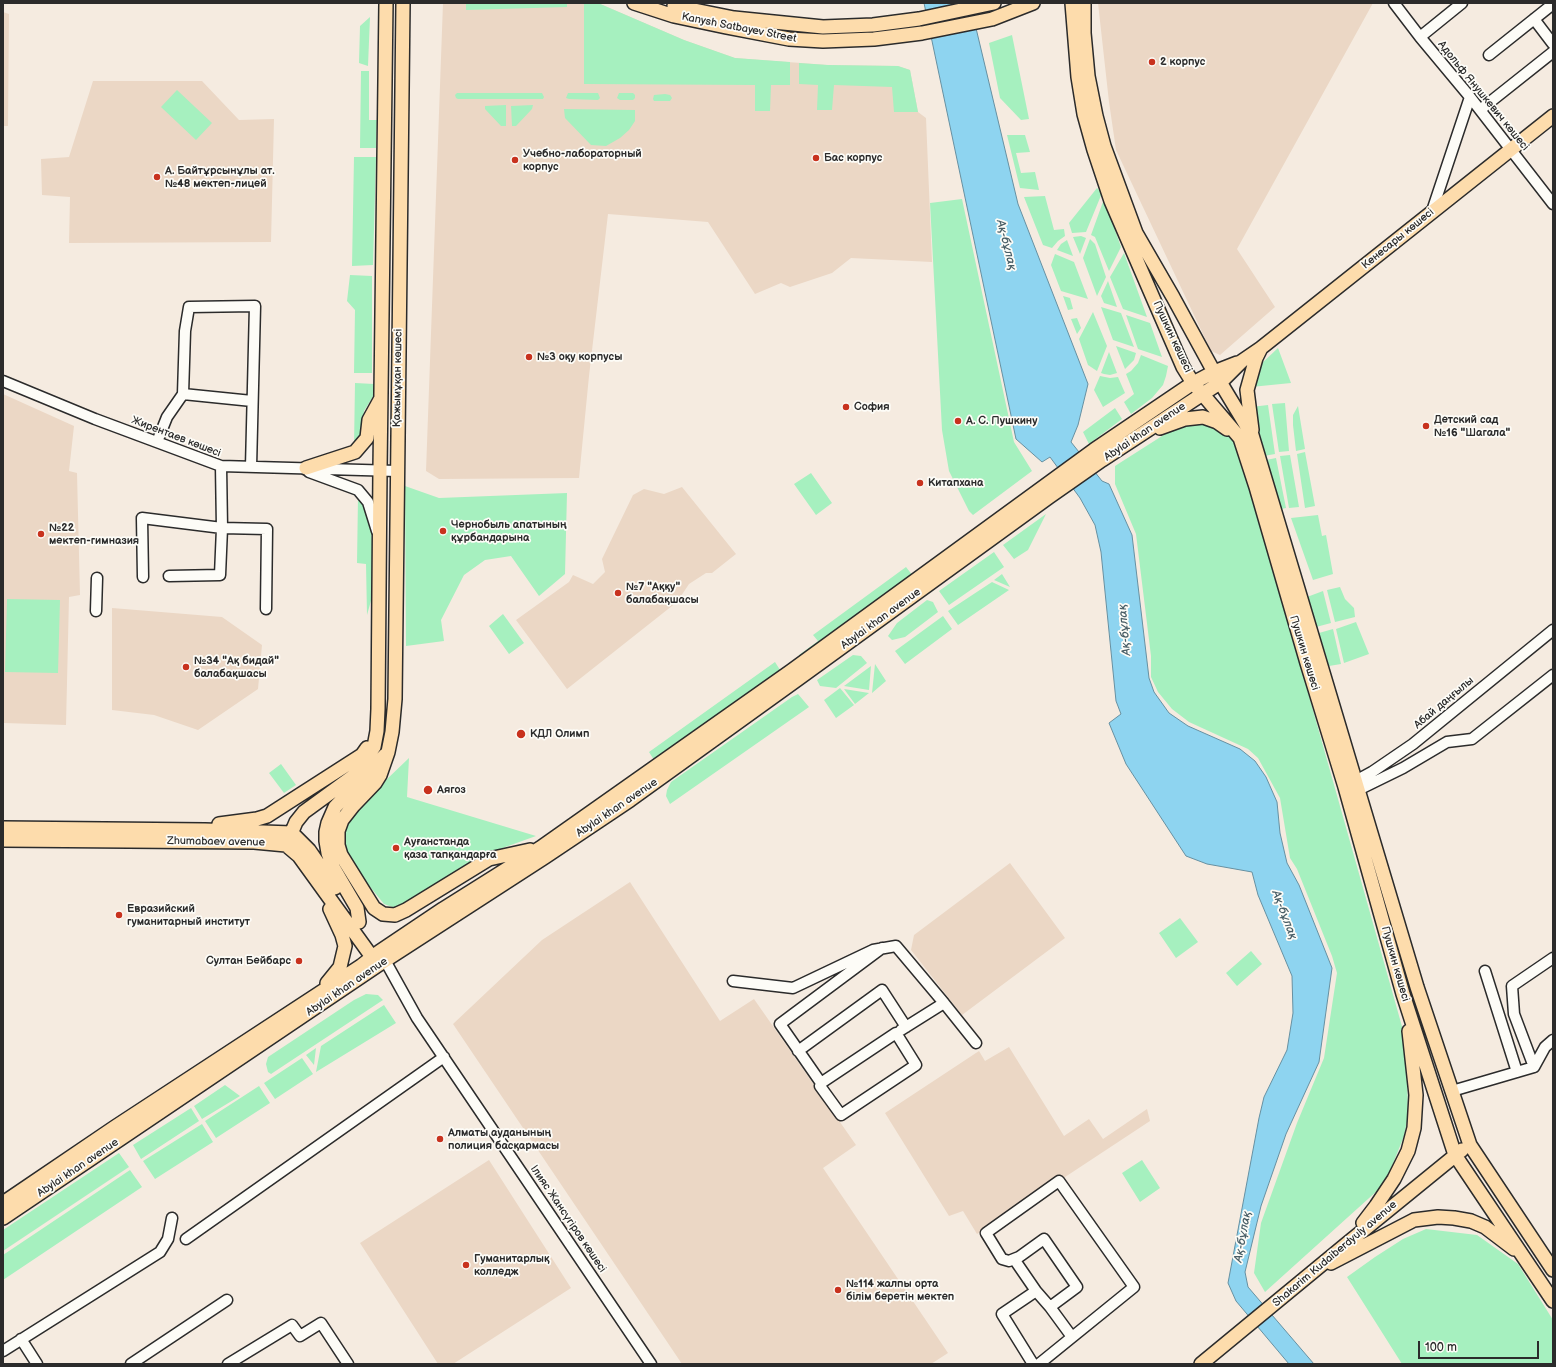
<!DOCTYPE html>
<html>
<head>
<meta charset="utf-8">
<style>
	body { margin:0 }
	#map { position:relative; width:1556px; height:1367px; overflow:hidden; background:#f5ebe0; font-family:"Balsamiq Sans",sans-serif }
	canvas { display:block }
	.frame { position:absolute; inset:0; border:4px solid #2b2b2b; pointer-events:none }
	.scale { position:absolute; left:1418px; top:1341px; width:121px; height:18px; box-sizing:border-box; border:2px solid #2b2b2b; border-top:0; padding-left:5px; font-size:12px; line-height:14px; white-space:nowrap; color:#2b2b2b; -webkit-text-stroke:3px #fdfcf7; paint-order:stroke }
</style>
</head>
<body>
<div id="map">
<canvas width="1556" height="1367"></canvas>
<div class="frame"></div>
<div class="scale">100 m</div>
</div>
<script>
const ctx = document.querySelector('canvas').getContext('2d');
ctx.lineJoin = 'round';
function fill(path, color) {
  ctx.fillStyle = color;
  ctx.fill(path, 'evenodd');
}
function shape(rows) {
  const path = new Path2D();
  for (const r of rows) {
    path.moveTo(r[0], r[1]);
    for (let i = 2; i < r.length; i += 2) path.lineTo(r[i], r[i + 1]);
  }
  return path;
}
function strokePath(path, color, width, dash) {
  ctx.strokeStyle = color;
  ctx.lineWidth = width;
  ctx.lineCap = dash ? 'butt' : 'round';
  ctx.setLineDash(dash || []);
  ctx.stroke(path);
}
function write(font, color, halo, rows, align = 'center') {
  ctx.font = font + ' "Balsamiq Sans",sans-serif';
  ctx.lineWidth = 3.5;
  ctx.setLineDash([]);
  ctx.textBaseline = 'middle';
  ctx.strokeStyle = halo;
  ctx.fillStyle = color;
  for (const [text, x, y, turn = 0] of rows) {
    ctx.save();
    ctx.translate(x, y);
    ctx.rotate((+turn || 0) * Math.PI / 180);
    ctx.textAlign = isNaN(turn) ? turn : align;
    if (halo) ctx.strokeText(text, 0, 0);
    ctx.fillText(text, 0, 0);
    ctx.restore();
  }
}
const built = shape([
	[443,3,598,3,684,40,735,58,827,65,898,66,910,70,918,112,926,118,932,262,851,258,832,273,790,287,781,283,755,294,708,222,608,214,589,376,579,478,439,479,426,471],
	[1098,3,1373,3,1237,249,1275,307,1220,355,1211,351,1116,150,1109,102],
	[3,12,9,14,8,126,3,126],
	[93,81,202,81,239,120,274,119,271,242,69,243,70,197,42,195,41,159,69,157],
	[3,394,74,426,69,471,77,473,80,595,69,597,66,725,4,723],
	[682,487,736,554,712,573,706,573,689,584,677,602,567,689,516,620,569,582,573,575,593,584,605,572,602,559,633,495,644,489,664,494],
	[112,608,222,617,262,645,258,689,198,730,154,715,112,710],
	[1010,863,1065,938,962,1015,911,950,914,935],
	[630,882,720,1021,754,999,856,1145,823,1168,948,1353,931,1364,682,1364,453,1024,542,940],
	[1009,1047,1064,1136,1089,1119,1103,1139,1147,1109,1150,1121,1059,1181,977,1234,963,1211,949,1216,885,1113,979,1051,985,1061],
	[489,1160,571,1288,453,1364,438,1364,360,1243]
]);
const green = shape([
	[466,3,567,3,567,7,466,10],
	[584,3,598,3,684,40,735,58,790,62,790,85,771,85,770,111,755,111,755,85,584,84],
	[370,17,368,66,359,63,360,26],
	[1012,35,1029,119,1021,120,1000,98,989,43],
	[799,63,828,65,898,66,910,70,918,112,894,112,892,87,834,85,832,110,817,110,818,85,799,84],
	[361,71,369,71,369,120,377,120,376,148,360,148],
	[177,90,212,123,196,140,161,107],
	[457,93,542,93,544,97,543,99,458,99,456,98,455,95],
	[568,93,598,93,600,98,598,100,569,99,566,98],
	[619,93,633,93,635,95,635,98,633,100,620,100,617,98],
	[665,94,670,95,672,98,670,101,654,101,653,99,654,95],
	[506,105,506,126,501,126,485,109,485,106],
	[533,105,532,109,516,126,512,126,511,106],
	[564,109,635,110,635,121,629,130,620,138,606,146,591,145,565,118],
	[1007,135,1025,135,1030,152,1016,153,1021,173,1035,172,1039,190,1020,188],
	[354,157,376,157,373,265,352,266],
	[1097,188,1102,193,1086,232,1072,233,1069,223],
	[1045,196,1054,230,1064,229,1065,236,1058,241,1052,248,1043,245,1024,197],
	[962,199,1014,442,1032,471,973,515,969,511,949,471,942,430,930,203],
	[1104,199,1121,247,1109,271,1095,237,1091,235],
	[1081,236,1086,238,1080,254,1073,237],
	[1090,239,1095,244,1106,277,1097,296,1083,258],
	[1067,240,1073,256,1057,250,1061,244],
	[1124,253,1147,317,1123,309,1110,277],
	[1055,254,1074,262,1088,299,1061,291,1051,265],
	[350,275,372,276,372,373,354,373,355,310,347,301],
	[1108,281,1117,307,1104,303,1101,296],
	[1063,296,1070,298,1073,309,1068,310],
	[1101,307,1121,313,1134,347,1113,340],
	[1093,312,1107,346,1097,371,1088,365,1079,339],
	[1126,315,1150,323,1162,357,1138,349],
	[1077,318,1081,328,1077,334,1071,319],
	[1116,346,1136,353,1134,360,1125,369],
	[1278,348,1291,383,1251,387,1254,374,1261,364],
	[1109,352,1117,373,1110,375,1104,374,1101,373],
	[1141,355,1168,366,1166,376,1163,385,1152,398,1131,414,1124,402,1134,394,1126,374,1131,371,1138,363],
	[1100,376,1110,378,1118,377,1125,393,1103,407,1094,390],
	[355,383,374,384,374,395,364,411,362,432,360,440,354,446],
	[1285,403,1289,451,1279,452,1272,404],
	[1268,405,1275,454,1264,456,1251,407],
	[1298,406,1305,449,1296,451,1293,425,1293,415],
	[1115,408,1122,419,1089,444,1083,432],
	[1184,422,1214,423,1237,440,1403,1030,1407,1067,1408,1117,1404,1136,1390,1171,1378,1190,1265,1292,1254,1273,1261,1223,1297,1123,1324,1058,1337,973,1332,956,1297,869,1290,858,1280,798,1258,758,1248,749,1189,722,1172,709,1158,692,1151,677,1151,656,1136,534,1115,484,1115,466],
	[1305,452,1315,506,1305,508,1297,454],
	[1290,455,1299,507,1289,508,1280,456],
	[1276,458,1286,508,1281,509,1266,460],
	[811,473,832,503,816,515,794,484],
	[405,486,439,498,567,493,565,574,539,596,511,556,485,560,464,575,441,620,444,641,406,646],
	[358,497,367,510,371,522,374,590,367,615,366,564,357,563],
	[1046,514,1028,550,1014,559,1003,545],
	[1318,515,1322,536,1326,535,1333,574,1313,580,1291,518],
	[994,552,1004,567,949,605,939,591],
	[906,567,913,576,802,660,799,655,818,641,813,635],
	[1002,574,1010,587,994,580],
	[992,582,1009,590,958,625,948,611],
	[1340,587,1345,599,1354,608,1355,617,1335,622,1327,590],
	[1323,591,1331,623,1316,627,1307,597],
	[7,599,60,600,58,673,5,672],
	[927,600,933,602,938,612,905,637,892,640,888,636,897,623],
	[503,614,524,643,509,654,489,626],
	[943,616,952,629,905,664,895,651],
	[1356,622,1369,654,1344,663,1336,629],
	[1333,629,1341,664,1329,666,1319,633],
	[853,655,861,656,867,663,836,688,820,686,817,680],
	[775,662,782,673,659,761,654,760,649,752],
	[875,664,886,681,872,693],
	[871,666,869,690,844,686],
	[840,688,854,705,836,718,824,700],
	[844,689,869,693,855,704],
	[798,694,809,707,670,804,666,796,667,790,671,782,792,697],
	[409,758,407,797,536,836,497,850,395,908,384,904,353,866,344,852,344,833,350,817,362,803],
	[281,764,296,785,284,793,269,773],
	[1180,918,1198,942,1176,958,1159,933],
	[1251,951,1262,964,1237,986,1226,973],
	[366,994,378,995,383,1000,271,1074,268,1072,266,1064,268,1057,354,1000],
	[384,1005,396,1023,316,1072,321,1046],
	[316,1048,314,1065,306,1055],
	[302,1058,313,1074,275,1099,264,1083],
	[225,1085,240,1096,202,1119,194,1106],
	[259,1086,270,1103,216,1138,205,1121],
	[191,1108,199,1121,141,1159,133,1145],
	[202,1124,213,1142,155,1179,143,1161],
	[119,1153,129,1167,3,1251,3,1230],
	[1142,1160,1160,1188,1140,1202,1122,1173],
	[130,1170,142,1187,3,1280,3,1255],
	[1426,1229,1477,1235,1518,1264,1553,1320,1553,1364,1402,1364,1347,1277,1375,1257,1403,1239]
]);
const water = shape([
	[924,3,970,3,1018,204,1088,384,1078,425,1071,442,1102,481,1109,484,1132,535,1149,678,1154,692,1169,713,1188,726,1240,749,1255,761,1266,777,1277,802,1280,833,1287,863,1299,885,1332,968,1319,1062,1286,1134,1261,1206,1245,1272,1248,1287,1314,1364,1289,1364,1236,1301,1228,1283,1259,1118,1264,1097,1287,1050,1293,1013,1292,976,1258,895,1252,872,1207,864,1186,856,1126,764,1109,723,1121,714,1116,701,1101,552,1095,525,1080,498,1050,457,1042,462,1016,439,924,3]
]);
const minor = shape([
	[1394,3,1420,37,1470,97,1553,204],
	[1534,19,1553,44],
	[1420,37,1462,3],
	[1489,55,1553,4],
	[1480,110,1553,52],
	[1432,211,1470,97],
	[3,381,95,419,221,466,397,471],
	[183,394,252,401],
	[157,442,167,417,183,394,185,331,189,307,255,306,251,467],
	[221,466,222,528,267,529,266,609],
	[309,472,358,490,368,502,377,531],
	[143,577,142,518,222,528,220,575,169,576],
	[96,611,97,578],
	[1350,784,1372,772,1413,744,1553,630],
	[1352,793,1403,768,1447,742,1472,739,1553,675],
	[382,955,417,1018,651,1364],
	[1485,971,1517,1072],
	[733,981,793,988,873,950,896,946,944,1003,976,1043],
	[901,1030,944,1003],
	[798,1051,882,990,906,1027],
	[1534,1067,1514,1014,1512,986,1553,958],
	[821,1083,896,1033,916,1065,841,1115,820,1086,821,1083,780,1024,882,948],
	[1452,1091,1534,1067,1545,1047,1553,1040],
	[186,1239,444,1057],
	[1014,1259,1036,1291,1050,1307,1077,1287,1044,1239,1019,1257,1009,1261,1002,1259,986,1233,1059,1181,1134,1287,1039,1364],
	[1050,1307,1072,1337],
	[21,1339,37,1364],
	[3,1351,160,1252,168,1239,172,1218],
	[131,1364,227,1300],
	[228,1364,292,1325,300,1336,321,1323,348,1364],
	[1033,1364,1002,1314,1036,1291]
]);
const major = shape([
	[403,3,395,699,392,732,388,752,380,775,375,783,353,806,342,820,338,831,338,845,341,855,374,908,383,914,395,915,406,910,489,859,530,850],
	[634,3,674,16,726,27,789,39,823,41,874,39,922,33,992,19,1033,3],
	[1072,3,1078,77,1084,114,1094,150,1111,201,1183,367,1193,383,1240,438,1256,487,1307,663,1345,787,1403,994,1455,1155,1553,1301],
	[1084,3,1084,33,1088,76,1096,116,1104,146,1136,233,1173,297,1214,372,1252,435,1417,987,1470,1145,1553,1270],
	[674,6,734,18,823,27,873,25,919,19,994,3],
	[1160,428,1185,419,1203,417,1217,422,1227,429],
	[1252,430,1247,390,1256,358,1261,348],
	[306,468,355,452,367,438,369,420,380,400],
	[356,774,374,747,377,731,378,709,380,470,386,3],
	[219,824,257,819,267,816,362,755,367,748],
	[3,828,205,830,292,833],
	[292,833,309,850,335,888],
	[3,840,254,842,286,845,299,856,372,957],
	[288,841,296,822,304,812,363,769],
	[359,922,357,908,333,867,328,853,326,841,326,832,328,823,335,807,385,755],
	[327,983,340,967,345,946,342,935,330,909],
	[3,1203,115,1127,361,966,379,952,443,909,540,848,791,671,1094,450,1193,383,1214,372,1237,363],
	[3,1218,378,965,545,857,630,800,798,679,1049,497,1102,460,1221,382,1242,361,1261,348,1553,116],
	[1363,1223,1376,1206,1394,1179,1408,1151,1414,1128,1416,1095,1409,1031],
	[1331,1263,1414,1220,1438,1217,1454,1218,1471,1221,1485,1227,1514,1249],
	[1201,1364,1349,1242,1462,1150]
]);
const markers = [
	[1152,62,4,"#c8321e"],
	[816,158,4,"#c8321e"],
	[515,160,4,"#c8321e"],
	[157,177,4,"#c8321e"],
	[529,357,4,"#c8321e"],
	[846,407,4,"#c8321e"],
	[958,421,4,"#c8321e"],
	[1426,426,4,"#c8321e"],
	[920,483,4,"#c8321e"],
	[443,531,4,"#c8321e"],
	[41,534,4,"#c8321e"],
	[618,593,4,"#c8321e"],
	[186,667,4,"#c8321e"],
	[521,734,5,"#c8321e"],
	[428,790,5,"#c8321e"],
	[396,848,4,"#c8321e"],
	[119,915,4,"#c8321e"],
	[299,961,4,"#c8321e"],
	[440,1139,4,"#c8321e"],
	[466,1265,4,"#c8321e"],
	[838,1290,4,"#c8321e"]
];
const streetNames = [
	["Kanysh Satbayev Street",739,28,11],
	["Адольф Янушкевич көшесі",1483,96,51],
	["Кенесары көшесі",1398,239,-39],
	["Пушкин көшесі",1172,337,65],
	["Қажымұқан көшесі",398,378,-89],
	["Abylai khan avenue",1145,432,-34],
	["Жирентаев көшесі",176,437,21],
	["Abylai khan avenue",881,619,-36],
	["Пушкин көшесі",1304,653,73],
	["Абай даңғылы",1444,703,-40],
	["Abylai khan avenue",617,808,-34],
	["Zhumabaev avenue",216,842,1],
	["Пушкин көшесі",1395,964,74],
	["Abylai khan avenue",347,987,-34],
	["Abylai khan avenue",78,1168,-34],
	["Ілияс Жансүгіров көшесі",568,1219,56],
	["Shakarim Kudaiberdyuly avenue",1335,1254,-40]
];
const poiNames = [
	["2 корпус",1160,62],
	["Учебно-лабораторный",523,154],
	["корпус",523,167],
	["Бас корпус",824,158],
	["А. Байтұрсынұлы ат.",165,171],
	["№48 мектеп-лицей",165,184],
	["№3 оқу корпусы",537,357],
	["София",854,407],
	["Детский сад",1434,420],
	["№16 \"Шагала\"",1434,433],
	["А. С. Пушкину",966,421],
	["Китапхана",928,483],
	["Чернобыль апатының",451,525],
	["құрбандарына",451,538],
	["№22",49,528],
	["мектеп-гимназия",49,541],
	["№7 \"Аққу\"",626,587],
	["балабақшасы",626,600],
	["№34 \"Ақ бидай\"",194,661],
	["балабақшасы",194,674],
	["КДЛ Олимп",530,734],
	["Аягоз",437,790],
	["Ауғанстанда",404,842],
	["қаза тапқандарға",404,855],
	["Евразийский",127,909],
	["гуманитарный институт",127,922],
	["Султан Бейбарс",291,961,"right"],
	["Алматы ауданының",448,1133],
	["полиция басқармасы",448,1146],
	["Гуманитарлық",474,1259],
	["колледж",474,1272],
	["№114 жалпы орта",846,1284],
	["білім беретін мектеп",846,1297]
];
const waterNames = [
	["Ақ-бұлақ",1006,245,76],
	["Ақ-бұлақ",1125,630,-95],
	["Ақ-бұлақ",1284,915,69],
	["Ақ-бұлақ",1243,1237,-80]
];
fill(built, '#ebd7c5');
fill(green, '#a6f0bf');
fill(water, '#8ed4f0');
strokePath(water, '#6690a1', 1);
strokePath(minor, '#2b2b2b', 13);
strokePath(major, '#2b2b2b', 16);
strokePath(minor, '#fdfcf7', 10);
strokePath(major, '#fddcac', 13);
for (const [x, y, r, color] of markers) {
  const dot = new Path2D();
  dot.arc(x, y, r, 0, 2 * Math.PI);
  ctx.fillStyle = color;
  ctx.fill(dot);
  strokePath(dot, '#fdfcf7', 1.5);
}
write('11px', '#2b2b2b', '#fdfcf7', streetNames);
write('bold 11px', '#2b2b2b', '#fdfcf7', poiNames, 'left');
write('italic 12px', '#495e66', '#fdfcf7', waterNames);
</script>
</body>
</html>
